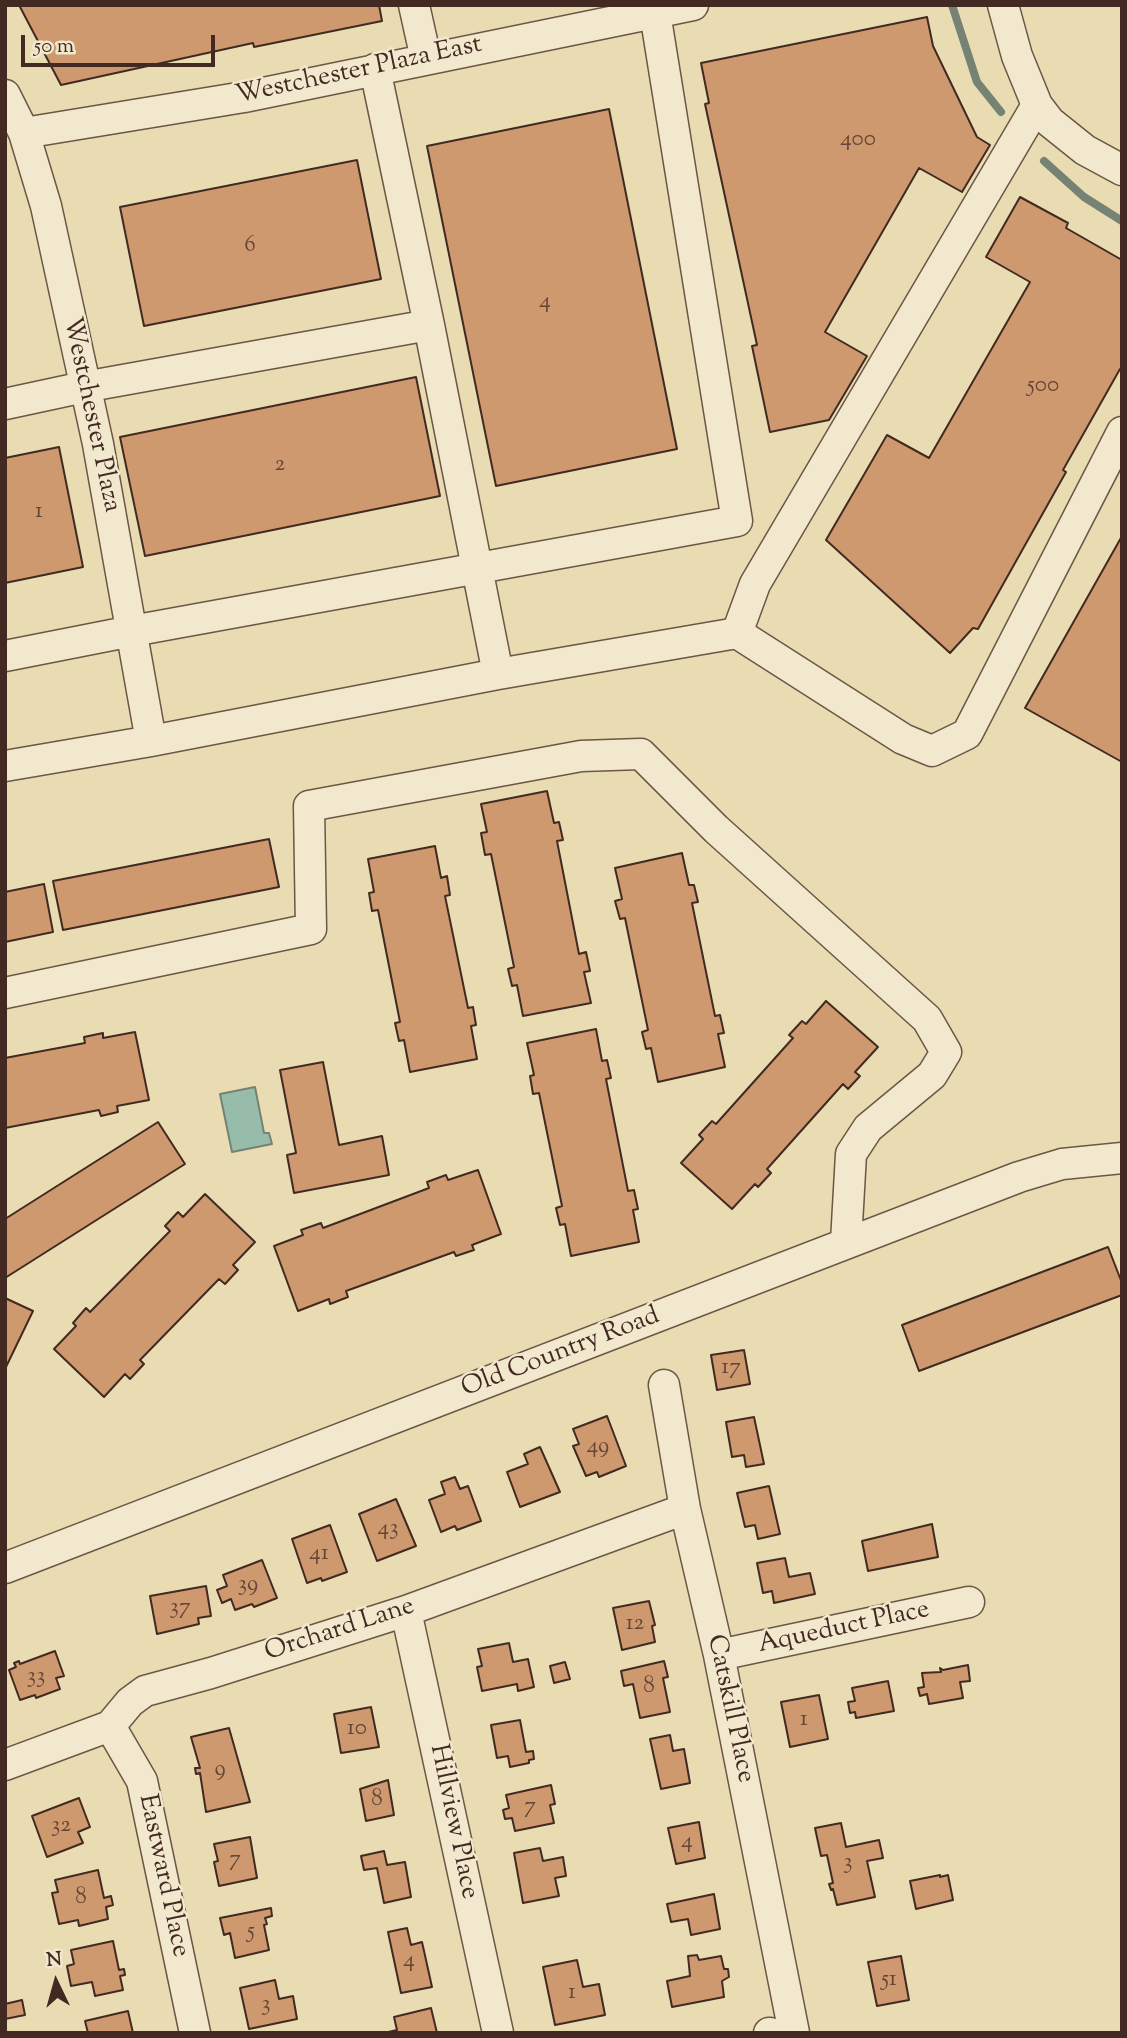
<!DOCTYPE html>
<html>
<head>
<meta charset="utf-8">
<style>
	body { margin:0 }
	#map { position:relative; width:1127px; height:2038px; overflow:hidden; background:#e9dcb2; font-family:"Sorts Mill Goudy",serif }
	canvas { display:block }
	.frame { position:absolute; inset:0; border:7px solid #422a22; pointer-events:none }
	.north { position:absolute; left:21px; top:1947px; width:70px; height:70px; -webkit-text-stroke:5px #f1e8cd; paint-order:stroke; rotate:355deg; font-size:19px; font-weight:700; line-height:28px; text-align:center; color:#422a22 }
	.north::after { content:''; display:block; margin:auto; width:24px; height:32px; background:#422a22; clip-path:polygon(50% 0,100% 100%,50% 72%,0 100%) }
	.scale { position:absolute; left:21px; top:35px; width:194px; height:32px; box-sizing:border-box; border:4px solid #422a22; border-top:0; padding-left:9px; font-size:21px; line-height:24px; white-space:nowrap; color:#422a22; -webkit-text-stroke:5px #f1e8cd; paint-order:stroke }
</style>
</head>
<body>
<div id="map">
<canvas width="1127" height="2038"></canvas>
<div class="frame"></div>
<div class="north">N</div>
<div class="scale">50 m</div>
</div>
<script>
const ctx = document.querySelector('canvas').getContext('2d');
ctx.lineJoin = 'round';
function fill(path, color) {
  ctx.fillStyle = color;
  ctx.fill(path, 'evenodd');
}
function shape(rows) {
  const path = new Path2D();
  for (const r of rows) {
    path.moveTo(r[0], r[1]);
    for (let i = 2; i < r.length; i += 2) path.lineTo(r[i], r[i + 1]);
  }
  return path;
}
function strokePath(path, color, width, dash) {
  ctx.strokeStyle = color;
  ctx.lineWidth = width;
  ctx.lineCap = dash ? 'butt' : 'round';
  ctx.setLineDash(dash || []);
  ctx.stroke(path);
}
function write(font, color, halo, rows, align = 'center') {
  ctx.font = font + ' "Sorts Mill Goudy",serif';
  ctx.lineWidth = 5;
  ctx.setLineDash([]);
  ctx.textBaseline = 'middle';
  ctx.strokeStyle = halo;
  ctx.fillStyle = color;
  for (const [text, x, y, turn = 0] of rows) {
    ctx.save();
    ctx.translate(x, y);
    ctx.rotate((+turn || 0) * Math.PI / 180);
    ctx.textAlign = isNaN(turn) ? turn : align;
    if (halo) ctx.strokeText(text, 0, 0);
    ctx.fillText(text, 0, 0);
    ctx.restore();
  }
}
const water = shape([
	[255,1087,264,1133,269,1133,272,1144,232,1152,220,1094,255,1087]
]);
const stream = shape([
	[952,5,977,82,1001,112],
	[1044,161,1084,197,1122,221]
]);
const building = shape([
	[19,5,379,5,382,21,254,47,253,43,61,85,19,5],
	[927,17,933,46,977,137,990,145,962,192,919,168,825,332,867,356,829,420,770,432,752,346,757,345,705,104,709,103,701,63,927,17],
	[609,109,677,449,496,486,427,146,609,109],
	[357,160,381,279,144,326,120,207,357,160],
	[1020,197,1068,223,1066,228,1122,260,1122,370,1120,369,1063,470,1066,472,978,629,973,628,950,653,826,540,887,435,929,458,1030,282,986,257,1020,197],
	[416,377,440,496,145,556,120,437,416,377],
	[59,447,83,567,5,583,5,458,59,447],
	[1122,536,1122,762,1025,708,1122,536],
	[547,791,554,823,559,822,563,840,557,841,579,954,586,952,590,971,584,972,591,1003,523,1016,517,985,512,986,508,969,514,967,491,854,485,855,481,833,487,832,481,804,547,791],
	[269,839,279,887,63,930,53,881,269,839],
	[435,846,441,878,447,876,450,895,445,896,468,1008,473,1007,476,1025,471,1026,477,1059,410,1072,404,1040,399,1041,395,1023,400,1022,378,910,372,911,369,893,374,892,368,859,435,846],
	[682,853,689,885,694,885,698,902,692,903,715,1016,720,1015,724,1033,718,1034,725,1067,658,1082,651,1048,646,1049,642,1032,648,1030,625,918,620,919,615,901,622,899,615,868,682,853],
	[44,884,53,932,5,942,5,892,44,884],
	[826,1001,878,1047,855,1072,860,1076,848,1089,843,1084,767,1169,771,1173,758,1187,755,1184,732,1209,681,1163,703,1139,699,1135,712,1121,716,1124,793,1038,789,1035,802,1021,806,1024,826,1001],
	[596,1029,602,1061,607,1060,611,1078,606,1079,628,1191,634,1190,638,1209,633,1210,639,1242,571,1256,565,1224,560,1225,556,1208,562,1206,539,1093,533,1094,530,1076,534,1075,527,1043,596,1029],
	[135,1032,149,1100,117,1106,118,1112,101,1116,99,1110,5,1128,5,1058,85,1043,84,1037,103,1033,103,1038,135,1032],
	[323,1062,339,1145,382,1136,389,1175,294,1193,287,1155,296,1153,280,1070,323,1062],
	[158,1122,185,1164,5,1278,5,1219,158,1122],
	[478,1170,501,1234,472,1245,474,1250,456,1256,454,1252,346,1291,348,1297,330,1304,329,1299,298,1311,274,1246,303,1235,301,1230,321,1223,323,1228,429,1188,427,1182,446,1175,448,1180,478,1170],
	[205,1194,255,1242,233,1265,238,1270,225,1284,219,1279,140,1360,144,1364,130,1379,125,1374,104,1397,54,1349,76,1326,73,1323,86,1308,90,1312,170,1231,165,1226,178,1212,183,1217,205,1194],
	[1108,1247,1122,1283,1122,1295,919,1371,902,1325,1108,1247],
	[5,1298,33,1311,5,1369,5,1298],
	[744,1350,750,1384,717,1390,711,1355,744,1350],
	[607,1416,626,1466,599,1477,597,1472,586,1476,573,1446,579,1444,573,1429,607,1416],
	[754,1417,764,1464,746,1467,744,1455,732,1457,726,1422,754,1417],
	[540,1447,560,1492,520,1507,507,1472,528,1464,524,1454,540,1447],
	[455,1477,460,1489,468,1486,481,1521,457,1530,455,1526,441,1532,429,1500,445,1494,441,1482,455,1477],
	[769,1486,780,1534,758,1539,755,1525,745,1527,737,1493,769,1486],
	[396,1499,416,1546,377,1561,359,1514,396,1499],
	[932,1524,938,1557,868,1571,862,1541,932,1524],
	[330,1525,347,1572,322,1581,321,1578,307,1583,292,1539,330,1525],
	[785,1558,789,1577,810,1573,815,1594,774,1603,772,1591,763,1593,757,1563,785,1558],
	[262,1560,277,1598,254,1607,252,1604,235,1610,231,1599,222,1603,217,1590,227,1586,223,1575,262,1560],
	[206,1586,211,1616,198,1618,199,1624,157,1634,150,1596,206,1586],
	[649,1601,655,1625,652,1626,655,1642,622,1650,613,1608,649,1601],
	[509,1643,513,1662,528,1659,534,1687,518,1691,517,1684,482,1691,477,1667,482,1666,478,1649,509,1643],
	[55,1651,64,1676,56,1678,60,1689,36,1698,35,1695,20,1700,9,1670,16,1667,14,1663,19,1661,20,1664,55,1651],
	[664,1661,668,1677,663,1678,670,1712,640,1718,633,1684,624,1686,621,1671,664,1661],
	[565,1662,570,1679,554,1683,550,1666,565,1662],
	[968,1665,970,1681,960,1682,963,1698,929,1704,927,1694,920,1696,918,1688,924,1687,922,1673,941,1672,940,1668,943,1670,968,1665],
	[888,1681,894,1711,856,1718,855,1712,850,1713,848,1702,855,1701,852,1688,888,1681],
	[819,1695,828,1739,790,1747,781,1702,819,1695],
	[371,1707,379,1747,341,1753,334,1714,371,1707],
	[520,1720,526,1752,533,1751,534,1759,529,1760,529,1763,510,1767,508,1756,497,1758,491,1725,520,1720],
	[229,1728,250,1802,206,1812,200,1773,196,1774,195,1768,200,1768,191,1737,229,1728],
	[670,1735,673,1751,684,1749,690,1783,661,1789,650,1739,670,1735],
	[388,1780,394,1815,366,1821,360,1789,388,1780],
	[551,1785,555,1804,550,1805,554,1823,515,1831,512,1818,505,1819,503,1810,509,1808,506,1795,551,1785],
	[79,1798,90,1827,78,1832,83,1843,47,1857,32,1816,79,1798],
	[699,1822,705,1858,676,1864,668,1828,699,1822],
	[841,1823,846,1847,879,1840,883,1858,867,1861,875,1897,837,1905,833,1889,831,1890,829,1884,833,1883,827,1855,821,1856,815,1828,841,1823],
	[250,1837,257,1878,219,1886,214,1862,218,1861,214,1844,250,1837],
	[540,1848,543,1861,563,1857,566,1876,555,1878,559,1896,523,1903,514,1853,540,1848],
	[384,1851,387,1865,405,1862,411,1897,384,1903,377,1868,364,1870,361,1856,384,1851],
	[98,1870,104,1898,111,1896,113,1905,106,1907,108,1919,79,1926,78,1920,59,1924,52,1893,58,1892,55,1880,98,1870],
	[940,1875,940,1877,948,1875,953,1900,916,1909,910,1881,940,1875],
	[714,1894,720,1929,691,1935,688,1919,671,1922,667,1904,714,1894],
	[271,1908,272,1916,265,1918,267,1924,264,1925,269,1950,235,1958,230,1933,224,1935,220,1918,271,1908],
	[407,1928,411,1945,422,1942,432,1987,401,1993,388,1932,407,1928],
	[113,1941,119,1970,124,1969,125,1975,120,1976,123,1990,95,1996,92,1982,71,1986,67,1966,74,1964,71,1950,113,1941],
	[697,1955,699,1960,721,1956,724,1969,728,1969,729,1977,722,1981,724,1997,672,2007,667,1981,690,1976,688,1956,697,1955],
	[901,1956,909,2000,877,2006,868,1962,901,1956],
	[577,1960,583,1987,599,1984,605,2015,555,2025,543,1967,577,1960],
	[275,1980,279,1999,293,1996,297,2019,249,2029,240,1988,275,1980],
	[22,2000,25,2015,5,2019,5,2004,22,2000],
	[431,2008,437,2033,384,2033,397,2030,394,2017,431,2008],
	[128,2011,133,2033,88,2033,85,2021,128,2011]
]);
const minor = shape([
	[414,5,426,59],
	[1003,5,1017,56,1037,105,1050,122,1085,150,1122,170],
	[375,69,429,325,498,674],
	[5,95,24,133,46,206,98,444,151,741],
	[24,133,244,97,693,5],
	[5,404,84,387,429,325],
	[737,633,755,584,1037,105],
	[5,656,132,631,737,521,655,13],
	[5,766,151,741,498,674,737,633,903,739,932,751,967,734,1122,432],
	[5,993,311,929,309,806,581,756,641,754,716,829,927,1019,946,1052,932,1075,868,1128,851,1154,846,1242],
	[664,1385,685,1509,719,1655,794,2033],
	[5,1568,1019,1177,1062,1164,1122,1158],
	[406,1611,498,2033],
	[719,1655,969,1602],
	[110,1726,142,1781,195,2033],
	[5,1765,110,1726,130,1702,145,1691,211,1673,406,1611,685,1509],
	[769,2033,770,2033]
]);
const numberNames = [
	["400",858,141],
	["6",250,247],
	["4",545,303],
	["500",1043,387],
	["2",280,466],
	["1",39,513],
	["17",731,1369],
	["49",598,1448],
	["43",388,1530],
	["41",319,1555],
	["39",248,1586],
	["37",180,1609],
	["12",635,1625],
	["33",36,1678],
	["8",649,1688],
	["1",804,1721],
	["10",357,1730],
	["9",220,1771],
	["8",377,1801],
	["7",530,1808],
	["32",61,1827],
	["4",687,1843],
	["7",235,1861],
	["3",848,1864],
	["8",81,1899],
	["5",251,1933],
	["4",409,1962],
	["51",889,1981],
	["1",572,1994],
	["3",266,2006]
];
const streetNames = [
	["Westchester Plaza East",359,72,-12],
	["Westchester Plaza",90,415,78],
	["Old Country Road",561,1354,-21],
	["Aqueduct Place",844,1629,-12],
	["Orchard Lane",340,1631,-18],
	["Catskill Place",729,1709,78],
	["Hillview Place",452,1822,78],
	["Eastward Place",162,1876,78]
];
fill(water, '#97bcaa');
strokePath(water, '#758274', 2);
strokePath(stream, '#758274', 8);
fill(building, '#ce996e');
strokePath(building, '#422a22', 2);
strokePath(minor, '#6c5646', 33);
strokePath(minor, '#f1e8cd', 30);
write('23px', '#654635', null, numberNames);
write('26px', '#422a22', '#f1e8cd', streetNames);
</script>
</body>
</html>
